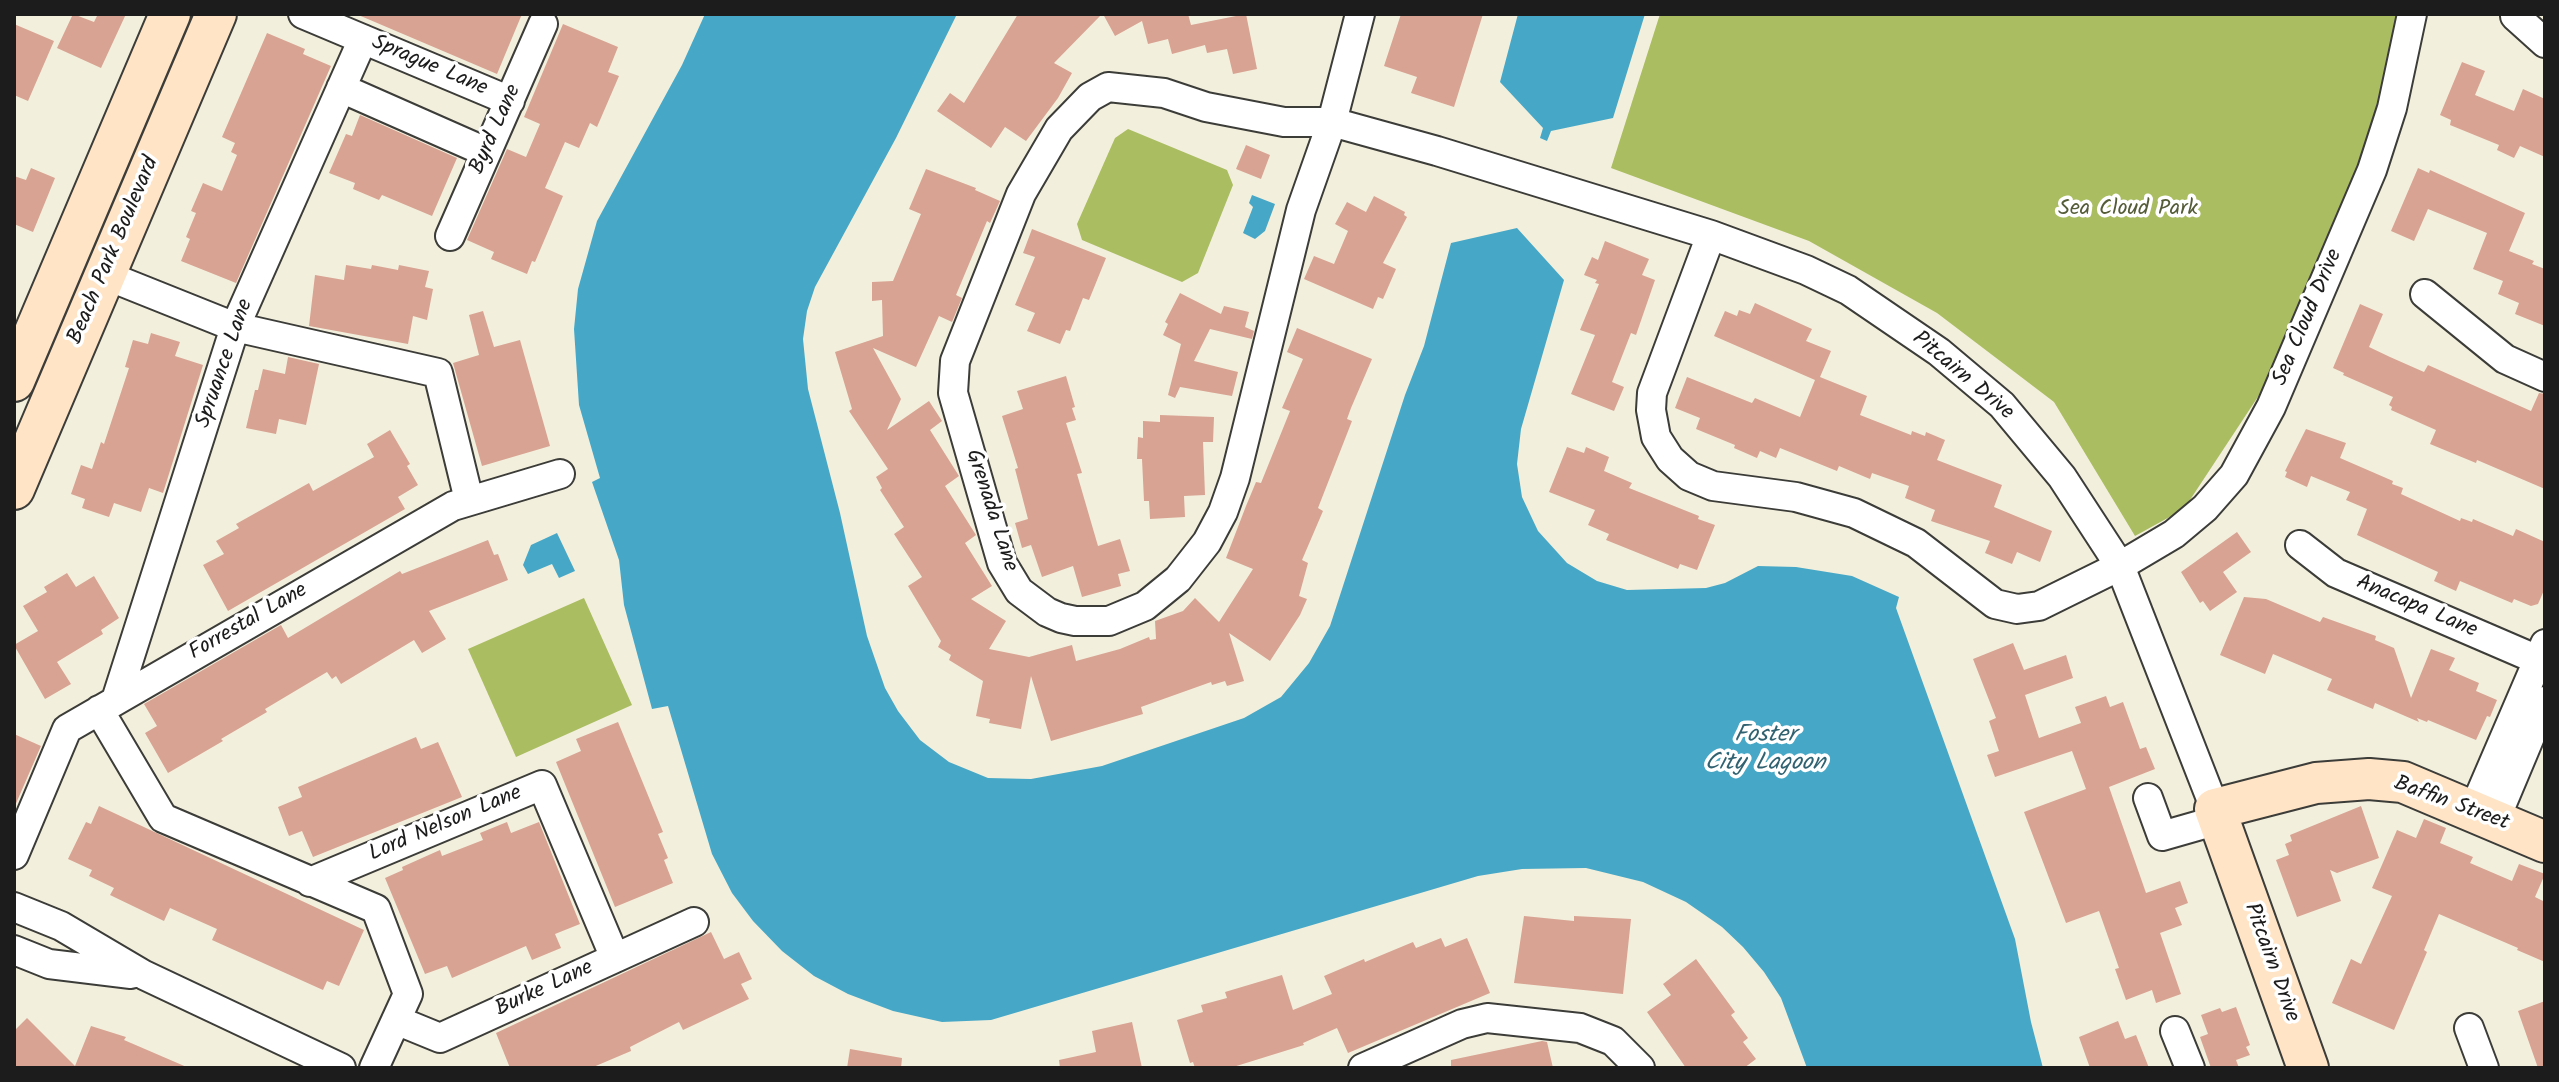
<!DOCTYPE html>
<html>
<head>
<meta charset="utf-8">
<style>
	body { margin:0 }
	#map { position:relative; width:2559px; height:1082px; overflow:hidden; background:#f3efdd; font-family:Kalam,sans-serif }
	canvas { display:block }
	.frame { position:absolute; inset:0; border:16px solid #1c1c1c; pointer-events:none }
</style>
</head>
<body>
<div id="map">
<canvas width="2559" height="1082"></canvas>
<div class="frame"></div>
</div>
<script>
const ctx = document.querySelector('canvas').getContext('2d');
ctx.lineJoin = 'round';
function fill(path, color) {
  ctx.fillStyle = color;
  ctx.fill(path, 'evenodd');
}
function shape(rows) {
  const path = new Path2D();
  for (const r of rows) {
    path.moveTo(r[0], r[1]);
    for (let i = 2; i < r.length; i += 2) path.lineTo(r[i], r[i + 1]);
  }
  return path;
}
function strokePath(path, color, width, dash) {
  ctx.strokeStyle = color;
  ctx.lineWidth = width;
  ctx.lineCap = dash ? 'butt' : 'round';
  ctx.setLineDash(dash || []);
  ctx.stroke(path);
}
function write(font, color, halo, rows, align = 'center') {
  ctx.font = font + ' Kalam,sans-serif';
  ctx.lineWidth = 7;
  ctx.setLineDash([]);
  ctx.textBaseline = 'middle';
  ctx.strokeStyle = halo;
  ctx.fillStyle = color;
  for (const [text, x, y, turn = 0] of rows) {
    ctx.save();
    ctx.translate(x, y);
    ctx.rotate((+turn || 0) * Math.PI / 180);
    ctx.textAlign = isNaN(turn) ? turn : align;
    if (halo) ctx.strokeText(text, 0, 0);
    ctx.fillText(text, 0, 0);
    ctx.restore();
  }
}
const green = shape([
	[1660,14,2404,14,2352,187,2273,374,2184,509,2135,536,2054,402,1937,313,1809,241,1611,168],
	[1128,129,1227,170,1233,185,1198,273,1182,282,1082,240,1077,224,1115,138],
	[584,598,632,705,516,757,468,649]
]);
const water = shape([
	[705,14,957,14,896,138,815,287,807,311,803,339,808,389,840,513,867,636,885,688,898,711,920,740,949,762,988,778,1031,779,1102,766,1244,718,1281,697,1309,663,1330,626,1405,395,1424,346,1451,243,1517,228,1564,280,1521,429,1517,464,1522,497,1538,531,1567,563,1597,581,1627,590,1706,588,1725,583,1758,566,1796,567,1852,576,1899,597,1896,608,2015,939,2031,1022,2043,1068,1807,1068,1781,998,1764,972,1743,947,1722,927,1686,902,1643,882,1586,868,1522,869,1478,876,991,1020,942,1022,893,1011,848,994,814,976,782,951,753,921,732,893,712,854,668,706,652,709,624,605,619,560,592,482,600,478,579,405,574,329,578,289,597,221,682,65],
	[1518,14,1645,14,1613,118,1551,131,1547,141,1540,138,1543,128,1500,82],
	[1252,195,1275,204,1265,231,1255,239,1243,233,1253,207,1249,203],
	[557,533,575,571,559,578,552,564,528,574,523,565,531,545]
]);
const building = shape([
	[73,14,94,22,98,14,126,14,101,68,57,48],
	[356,14,522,14,497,74],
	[1018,14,1102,14,1054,63,1072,73,1058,98,1026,141,1005,127,991,148,937,111,950,93,964,103],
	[1103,14,1188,14,1191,25,1246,14,1257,69,1233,74,1227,49,1207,53,1205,45,1172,54,1168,39,1148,44,1142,21,1115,36],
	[1401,14,1483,14,1454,107,1411,93,1417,77,1384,66],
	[14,24,54,41,28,101,14,95],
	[563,24,618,47,608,72,619,76,597,127,590,123,579,148,565,142,545,188,563,196,535,262,532,261,527,274,491,259,494,252,467,240,507,149,526,157,540,124,524,117],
	[267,33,305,49,303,54,331,66,236,283,181,261,190,239,186,237,196,213,191,211,203,183,222,191,237,155,231,152,235,143,222,137],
	[2462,62,2485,71,2475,95,2514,111,2523,89,2545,99,2545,157,2520,146,2514,158,2497,150,2499,145,2450,125,2451,120,2440,115],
	[360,115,457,158,432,216,382,195,379,200,353,189,355,183,329,173,346,134,352,136],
	[1246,145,1270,155,1261,179,1236,169],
	[31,168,55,178,33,232,14,224,14,176,26,180],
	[2418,168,2429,173,2430,170,2525,213,2509,251,2534,261,2532,264,2545,269,2545,326,2515,314,2519,303,2498,294,2503,281,2473,269,2487,233,2428,209,2414,241,2391,231],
	[926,169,976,188,975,190,1000,201,990,223,987,221,956,295,962,298,952,322,939,316,916,367,873,348,901,399,887,430,929,401,942,421,930,430,959,476,945,486,976,535,965,543,992,586,971,599,1006,621,989,649,1029,657,1072,645,1076,661,1120,649,1149,637,1150,640,1156,639,1155,621,1183,611,1195,598,1219,622,1253,569,1226,558,1246,506,1256,482,1261,483,1290,411,1282,408,1303,359,1287,352,1297,328,1372,359,1351,408,1347,419,1352,421,1318,508,1323,511,1302,560,1308,563,1299,596,1307,599,1300,615,1270,661,1229,633,1244,681,1227,686,1225,681,1212,685,1211,682,1141,707,1143,714,1051,741,1031,676,1021,729,989,723,990,719,976,716,983,681,949,660,951,655,938,647,941,641,908,586,922,577,894,534,904,527,880,490,882,488,876,477,888,469,849,411,852,409,835,352,883,336,882,300,872,301,872,282,893,281,921,214,909,209],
	[1374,196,1405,212,1404,215,1407,217,1383,263,1396,269,1383,299,1378,297,1373,309,1304,279,1314,256,1334,264,1348,231,1335,224,1347,202,1366,212],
	[1032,229,1106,258,1089,300,1083,298,1070,331,1066,330,1060,344,1027,331,1035,313,1015,305,1035,257,1023,253],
	[1605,241,1649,259,1642,275,1655,280,1636,335,1631,333,1612,382,1624,387,1614,411,1571,394,1595,335,1580,330,1599,284,1595,283,1597,280,1584,275,1592,257,1598,260],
	[346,265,371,269,372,265,398,270,399,265,429,271,425,287,433,289,427,320,413,316,408,344,309,326,315,275,344,280],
	[1180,293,1221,314,1224,306,1249,312,1245,327,1254,331,1252,339,1210,329,1194,361,1238,372,1232,396,1180,387,1175,398,1168,395,1181,344,1163,335,1168,324,1165,322],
	[1755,303,1812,329,1806,341,1831,351,1820,377,1867,396,1860,415,1911,435,1912,431,1925,436,1926,432,1945,440,1937,460,2002,485,1994,507,2052,531,2040,562,2017,552,2012,564,1985,553,1990,541,1931,521,1935,510,1905,498,1909,486,1872,473,1870,479,1839,466,1837,471,1780,448,1776,458,1760,451,1757,458,1734,448,1735,445,1696,429,1700,418,1675,408,1687,377,1752,403,1755,398,1800,417,1815,380,1714,336,1725,311,1737,316,1739,310,1750,314],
	[2360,304,2383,314,2369,347,2390,357,2424,372,2428,365,2531,411,2539,393,2545,394,2545,489,2477,460,2476,463,2430,444,2436,430,2391,410,2392,407,2389,405,2393,397,2343,375,2344,373,2333,368],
	[483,311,494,347,520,340,550,446,482,466,453,363,479,355,469,315],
	[151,333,180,342,175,356,203,365,163,493,149,488,141,512,114,503,109,517,82,508,85,499,71,494,81,465,92,469,101,442,104,444,129,368,125,367,133,340,148,344],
	[288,357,319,364,306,425,279,419,276,434,246,428,255,390,258,390,263,369,285,374],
	[1066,376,1075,407,1072,408,1076,420,1066,423,1082,473,1077,474,1098,546,1120,539,1130,571,1118,574,1121,586,1082,597,1073,566,1042,577,1031,545,1022,548,1015,523,1028,519,1015,469,1018,468,1002,416,1023,409,1017,391],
	[1160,415,1214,417,1213,442,1203,442,1205,495,1184,496,1185,517,1150,519,1149,501,1144,501,1142,459,1137,459,1138,437,1143,438,1143,421,1160,422],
	[2306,429,2346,443,2340,458,2393,481,2392,484,2403,488,2401,494,2460,521,2461,518,2472,522,2473,519,2513,536,2516,529,2545,542,2545,588,2538,604,2531,606,2514,599,2512,603,2460,581,2456,591,2434,581,2438,572,2357,535,2367,509,2346,500,2350,492,2311,476,2307,487,2285,477,2287,472,2285,471],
	[390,430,410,464,407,466,418,485,398,497,405,509,228,611,203,565,224,554,216,541,239,528,236,524,309,483,313,491,374,457,367,444],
	[1567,447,1584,453,1586,447,1609,457,1604,471,1632,483,1629,488,1699,516,1698,519,1715,525,1697,570,1680,564,1678,569,1606,540,1609,534,1588,525,1595,510,1549,492],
	[2237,532,2251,552,2223,572,2237,592,2210,611,2203,601,2200,603,2181,572],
	[488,540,494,555,498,554,508,580,429,611,446,639,422,653,414,640,341,684,336,676,332,679,327,672,265,709,267,712,221,739,223,741,168,773,145,733,157,726,144,704,281,625,288,638,400,571,402,574],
	[67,573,76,587,94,576,119,618,101,630,103,634,57,662,71,684,45,699,14,645,38,631,23,606,47,592,44,587],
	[2244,597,2266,599,2320,622,2323,617,2376,636,2375,640,2394,648,2411,698,2431,649,2455,658,2449,670,2479,683,2476,691,2497,700,2490,717,2487,716,2476,740,2428,720,2427,722,2417,718,2419,722,2375,703,2373,709,2327,690,2332,679,2273,654,2265,674,2220,655],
	[2013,643,2024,670,2066,655,2073,678,2025,695,2039,738,2081,723,2075,707,2106,696,2110,707,2123,702,2140,749,2146,747,2155,769,2109,787,2146,893,2180,881,2188,903,2175,908,2182,925,2160,933,2181,994,2156,1003,2152,990,2126,1000,2115,969,2119,968,2099,911,2066,923,2024,812,2086,789,2072,751,1995,777,1987,755,1999,751,1989,721,1996,718,1973,659],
	[618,722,663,832,658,834,668,858,664,860,673,883,615,907,556,762,581,751,576,739],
	[14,734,41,746,14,808],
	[416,737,421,749,438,742,462,797,313,857,302,831,289,836,278,807,302,797,298,787],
	[99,806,364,930,339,986,327,981,323,990,212,940,217,929,170,908,164,921,110,895,114,888,89,876,92,870,68,859,86,822,91,824],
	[2361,806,2379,858,2337,873,2330,870,2341,901,2297,917,2276,860,2289,855,2285,844,2292,841,2290,835],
	[2424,819,2446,828,2440,843,2473,857,2470,863,2512,881,2519,864,2545,874,2535,897,2545,902,2545,962,2517,950,2518,948,2439,914,2424,950,2427,952,2394,1030,2332,1003,2351,959,2361,964,2392,896,2372,888,2397,830,2416,838],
	[507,822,511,833,539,822,580,924,555,934,561,948,532,960,526,946,452,978,447,966,425,974,385,878,403,870,402,867,440,850,442,856,483,840,480,833],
	[1524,916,1574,921,1574,916,1631,919,1623,994,1514,983],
	[711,932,724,959,739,952,752,979,741,984,749,999,683,1030,679,1022,630,1047,631,1051,591,1068,510,1068,496,1033],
	[1441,938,1445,947,1467,938,1490,993,1348,1053,1337,1028,1303,1043,1304,1045,1230,1068,1195,1068,1193,1062,1190,1063,1177,1020,1203,1012,1201,1005,1227,998,1225,992,1282,975,1293,1010,1332,994,1324,976,1364,959,1365,962,1413,942,1416,948],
	[1696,959,1735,1012,1731,1015,1748,1038,1743,1042,1756,1059,1744,1068,1686,1068,1647,1012,1671,995,1663,984],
	[2545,1001,2545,1068,2538,1068,2518,1011],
	[2236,1007,2250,1045,2246,1047,2250,1055,2236,1060,2239,1068,2211,1068,2200,1037,2208,1034,2201,1015,2220,1008,2222,1012],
	[27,1018,75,1066,91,1026,126,1037,124,1040,189,1068,14,1068,14,1031],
	[2118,1021,2125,1039,2136,1035,2149,1068,2090,1068,2079,1037],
	[1132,1022,1142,1068,1060,1068,1059,1060,1096,1052,1092,1031],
	[1542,1041,1547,1042,1553,1068,1451,1068,1451,1060],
	[850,1049,902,1058,901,1068,847,1068]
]);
const street = shape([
	[303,14,510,101],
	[1360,14,1332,122,1301,210,1235,478,1223,512,1207,542,1178,579,1145,606,1109,621,1075,621,1061,618,1047,612,1019,591,1002,563,953,393,955,361,1021,194,1059,129,1090,97,1108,87,1164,93,1206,107,1284,122,1332,122,1437,151,1711,235,1806,270,1848,290,1939,352,2002,405,2062,477,2120,566,2215,809],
	[2515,16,2545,43],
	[341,88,486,152],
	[1711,235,1652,393,1651,410,1656,437,1670,459,1689,476,1713,486,1796,497,1854,513,1916,543,1995,604,2017,609,2039,606,2120,566,2174,534,2205,508,2234,475,2271,407,2372,170,2392,108,2412,14],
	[450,236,543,24],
	[105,275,235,327,438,373,469,500],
	[2425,294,2505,359,2545,377],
	[2300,545,2336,573,2545,663],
	[116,700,235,327,363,39],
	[99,710,163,818,376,909,408,994,374,1068],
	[2148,798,2162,836,2218,820],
	[2473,811,2545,644],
	[2495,820,2545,701],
	[14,855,67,729,453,506,560,474],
	[310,882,542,785,615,958],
	[14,907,61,926,144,975,341,1068],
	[14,950,49,964,131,974],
	[396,1020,440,1038,694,922],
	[2469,1028,2484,1068],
	[2175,1031,2190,1068],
	[1363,1068,1462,1024,1487,1018,1580,1028,1613,1041,1640,1068]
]);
const secondary = shape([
	[14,381,170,14],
	[14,489,216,14],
	[2308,1068,2215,809,2316,783,2369,779,2403,782,2545,842]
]);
const streetNames = [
	["Sprague Lane",429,67,23],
	["Byrd Lane",497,130,-66],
	["Beach Park Boulevard",115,251,-67],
	["Sea Cloud Drive",2309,318,-67],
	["Spruance Lane",226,364,-71],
	["Pitcairn Drive",1962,377,40],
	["Grenada Lane",990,511,72],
	["Anacapa Lane",2416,608,23],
	["Forrestal Lane",249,623,-30],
	["Baffin Street",2451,805,20],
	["Lord Nelson Lane",446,825,-23],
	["Pitcairn Drive",2270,963,70],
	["Burke Lane",545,990,-25]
];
const parkNames = [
	["Sea Cloud Park",2128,210]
];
const waterNames = [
	["Foster",1765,737],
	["City Lagoon",1765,765]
];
fill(green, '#aabd61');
fill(water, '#46a8c6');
fill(building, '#d8a392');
strokePath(street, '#3c3c39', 32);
strokePath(secondary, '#3c3c39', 44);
strokePath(street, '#fff', 28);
strokePath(secondary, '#ffe4c6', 40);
write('22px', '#1c1c1c', '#fff', streetNames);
write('22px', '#555c38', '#fff', parkNames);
write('italic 24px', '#316271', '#fff', waterNames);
</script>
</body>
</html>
